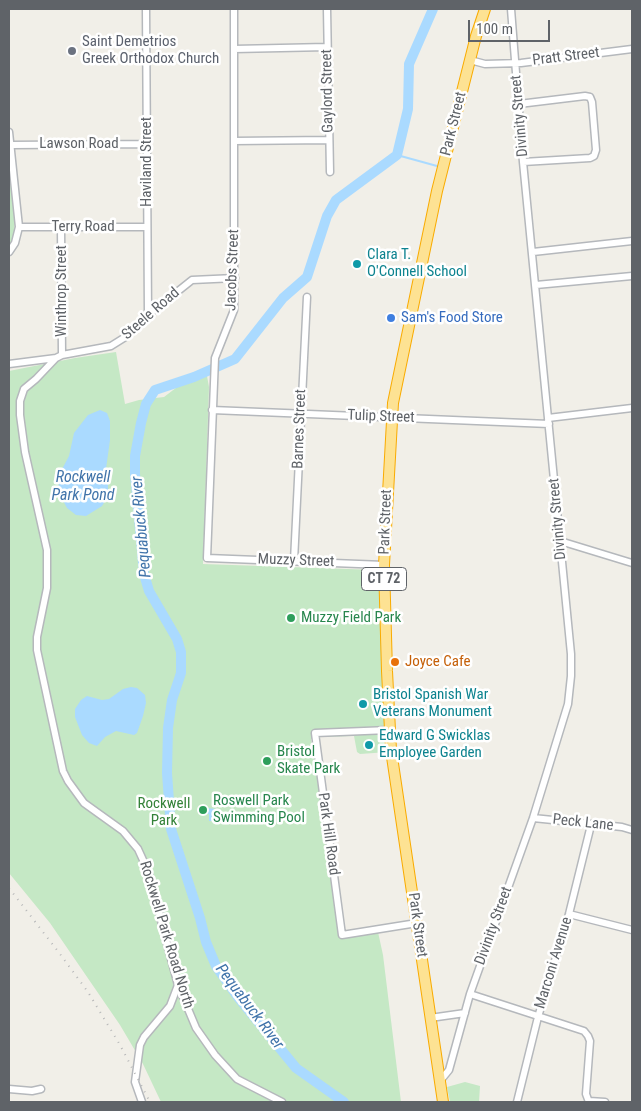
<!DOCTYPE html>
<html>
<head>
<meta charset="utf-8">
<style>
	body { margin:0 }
	#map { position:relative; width:641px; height:1111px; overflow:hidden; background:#f1efe8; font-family:"Roboto Condensed",sans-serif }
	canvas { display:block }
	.frame { position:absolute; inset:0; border:10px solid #5f6368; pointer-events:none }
	.scale { position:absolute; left:468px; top:20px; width:82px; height:22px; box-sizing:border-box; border:2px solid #5f6368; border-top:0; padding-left:6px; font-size:15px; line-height:18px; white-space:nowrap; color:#5f6368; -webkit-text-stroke:4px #fff; paint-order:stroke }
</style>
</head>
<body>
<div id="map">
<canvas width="641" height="1111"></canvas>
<div class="frame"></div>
<div class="scale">100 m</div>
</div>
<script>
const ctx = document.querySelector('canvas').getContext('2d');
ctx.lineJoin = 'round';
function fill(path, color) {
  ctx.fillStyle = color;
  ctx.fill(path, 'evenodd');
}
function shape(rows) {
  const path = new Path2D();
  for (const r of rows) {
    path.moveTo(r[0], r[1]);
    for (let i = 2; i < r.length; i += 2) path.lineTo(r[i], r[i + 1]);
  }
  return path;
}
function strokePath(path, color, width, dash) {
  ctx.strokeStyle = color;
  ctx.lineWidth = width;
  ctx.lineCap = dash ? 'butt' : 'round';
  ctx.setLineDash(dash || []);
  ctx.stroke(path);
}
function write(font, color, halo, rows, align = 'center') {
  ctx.font = font + ' "Roboto Condensed",sans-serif';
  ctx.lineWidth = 5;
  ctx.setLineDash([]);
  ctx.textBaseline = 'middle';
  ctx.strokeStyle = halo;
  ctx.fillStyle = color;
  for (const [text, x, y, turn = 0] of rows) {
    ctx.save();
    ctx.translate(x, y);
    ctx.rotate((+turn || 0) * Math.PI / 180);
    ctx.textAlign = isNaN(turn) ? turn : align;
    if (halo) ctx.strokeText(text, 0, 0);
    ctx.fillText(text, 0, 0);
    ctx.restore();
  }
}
const green = shape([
	[9,164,15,219,14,236,9,246],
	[116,352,125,404,139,400,164,397,189,378,207,376,209,387,203,564,377,570,380,572,388,752,360,754,357,752,354,736,321,737,311,739,342,939,378,932,383,955,401,1102,161,1102,143,1064,120,1025,50,923,9,873,9,371,75,358],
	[465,1082,480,1086,479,1102,450,1102,447,1087]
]);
const water = shape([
	[100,410,107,413,110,421,110,440,105,476,108,484,108,496,102,506,86,516,76,515,67,508,58,491,60,473,69,456,74,433,88,415],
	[131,687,137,688,145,695,146,703,143,716,137,733,134,735,116,731,105,737,97,746,89,743,82,735,75,717,75,709,81,700,87,696,102,700,109,699,123,689],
	[200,805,206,805,206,808,216,809,216,821,209,821,209,814,200,814]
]);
const stream = shape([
	[397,155,437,166]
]);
const river = shape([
	[344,1102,296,1068,238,997,216,966,206,942,200,918,171,829,167,773,168,728,172,700,181,673,181,652,177,639,149,591,144,574,135,474,135,456,141,423,146,404,155,390,194,377,235,359,283,298,307,277,327,216,336,200,397,155,408,109,409,64,433,9]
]);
const minor = shape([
	[146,9,148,315],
	[234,9,234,310,215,358,207,558,384,565],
	[327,9,330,172],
	[234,49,327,47],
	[470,60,485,64,521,63,632,49],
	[519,104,585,96,590,97,592,102,596,150,594,156,590,158,523,162],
	[9,132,19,227,15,243,9,252],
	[234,141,329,140],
	[11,145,146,144],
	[19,227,147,227],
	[61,227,62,355],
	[533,252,632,241],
	[536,285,632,276],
	[56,358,36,379,24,389,20,401,20,415,25,452,47,550,47,588,37,637,37,650,63,771,68,781,84,803,123,831,138,849,148,871,178,985,196,1028,215,1055,237,1079,282,1102],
	[9,364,56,358,62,355,111,346,127,336,148,315,192,280,235,278],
	[212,410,549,424],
	[548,418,632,408],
	[560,541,632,563],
	[294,561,307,297],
	[389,730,315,733,342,935,417,923],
	[533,818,622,827,632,830],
	[569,914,632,930],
	[470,994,584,1031,588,1036,590,1041,586,1094,589,1102],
	[430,1018,465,1013],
	[440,1081,449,1070,470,994,533,818,568,704,571,676,571,654,523,162,511,9],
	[9,1089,32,1091,41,1089],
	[589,1101,605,1102],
	[142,1102,135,1082,140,1045,144,1037,170,1006,178,985],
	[517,1102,538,1017,569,914,591,825]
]);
const highway = shape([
	[443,1102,391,750,387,671,384,565,393,403,437,191,476,36,485,9]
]);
const rail = shape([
	[9,888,60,954,88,992,120,1045,150,1102]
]);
const markers = [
	[72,51,5,"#6b7280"],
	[357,264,5,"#0f9aa8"],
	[391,318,5,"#3f7fe0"],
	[291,618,5,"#2e9e5b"],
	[395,662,5,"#e8710a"],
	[363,704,5,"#0f9aa8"],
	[369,745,5,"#0f9aa8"],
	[267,761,5,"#2e9e5b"],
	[203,810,5,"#2e9e5b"]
];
const shields = [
	[384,579,45]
];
const shieldNames = [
	["CT 72",384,579]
];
const worshipNames = [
	["Saint Demetrios",82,42],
	["Greek Orthodox Church",82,59]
];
const streetNames = [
	["Pratt Street",566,57,-7],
	["Gaylord Street",328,91,-91],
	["Divinity Street",520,116,-95],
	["Park Street",454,124,-76],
	["Lawson Road",79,144],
	["Haviland Street",147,162,-90],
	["Terry Road",83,227],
	["Jacobs Street",233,270,-88],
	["Winthrop Street",62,291,-90],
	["Steele Road",151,314,-41],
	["Tulip Street",381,417,2],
	["Barnes Street",300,429,-88],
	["Divinity Street",558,519,-95],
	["Park Street",386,522,-88],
	["Muzzy Street",296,561,2],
	["Peck Lane",583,823,6],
	["Park Hill Road",328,834,82],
	["Park Street",417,925,82],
	["Divinity Street",494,926,-70],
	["Rockwell Park Road North",166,935,73],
	["Marconi Avenue",554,963,-73]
];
const cultureNames = [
	["Clara T.",367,255],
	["O'Connell School",367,272],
	["Bristol Spanish War",373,695],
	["Veterans Monument",373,712],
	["Edward G Swicklas",379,736],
	["Employee Garden",379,753]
];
const shopNames = [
	["Sam's Food Store",401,318]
];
const leisureNames = [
	["Muzzy Field Park",301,618],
	["Bristol",277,752],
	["Skate Park",277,769],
	["Roswell Park",213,801],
	["Swimming Pool",213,818]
];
const foodNames = [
	["Joyce Cafe",405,662]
];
const parkNames = [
	["Rockwell",164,804],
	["Park",164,821]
];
const waterNames = [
	["Rockwell",83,478],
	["Park Pond",83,496],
	["Pequabuck River",142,527,-95],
	["Pequabuck River",249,1007,53]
];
fill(green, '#c5e8c5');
fill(water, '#aadaff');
strokePath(stream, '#aadaff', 2);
strokePath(river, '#aadaff', 10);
strokePath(minor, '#b5b8bc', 9);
strokePath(highway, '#f9ab00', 12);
strokePath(minor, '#fff', 6);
strokePath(highway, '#fde293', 10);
strokePath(rail, '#b6b7b8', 2, [1, 6]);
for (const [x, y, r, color] of markers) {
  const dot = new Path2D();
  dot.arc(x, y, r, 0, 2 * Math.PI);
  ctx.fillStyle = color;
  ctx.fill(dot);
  strokePath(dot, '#fff', 2);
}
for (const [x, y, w] of shields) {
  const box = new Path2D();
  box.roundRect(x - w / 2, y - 11.5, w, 23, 4);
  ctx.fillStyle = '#fff';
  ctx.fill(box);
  strokePath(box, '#5f6368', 1);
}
write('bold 14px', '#5f6368', null, shieldNames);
write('15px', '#5b616d', '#fff', worshipNames, 'left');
write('15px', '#5f6368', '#fff', streetNames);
write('15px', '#0d838f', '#fff', cultureNames, 'left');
write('15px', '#366cbe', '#fff', shopNames, 'left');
write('15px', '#27864d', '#fff', leisureNames, 'left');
write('15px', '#c56008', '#fff', foodNames, 'left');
write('15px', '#348238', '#fff', parkNames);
write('italic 16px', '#4174aa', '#fff', waterNames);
</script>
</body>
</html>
